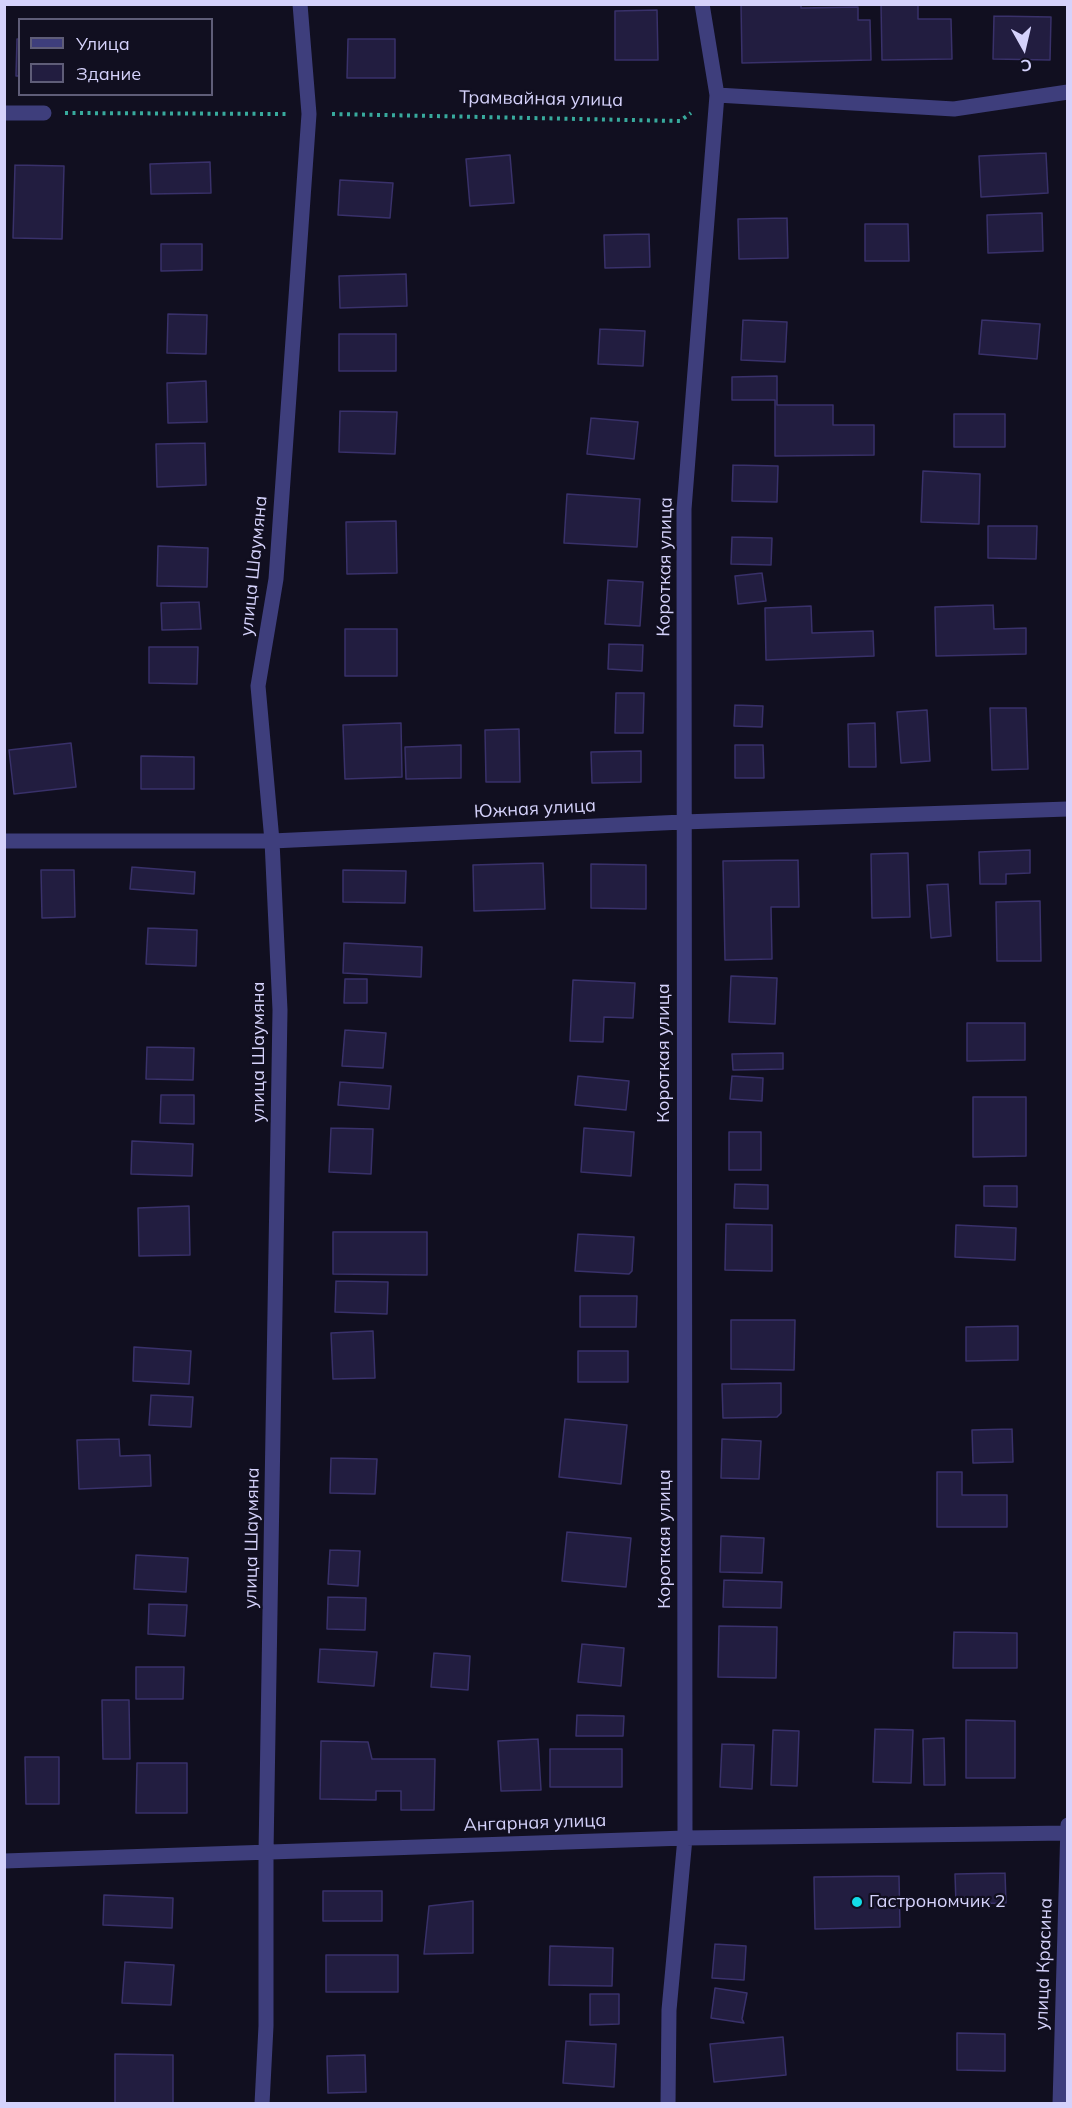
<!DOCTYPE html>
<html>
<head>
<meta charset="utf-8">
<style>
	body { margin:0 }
	#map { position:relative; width:1072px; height:2108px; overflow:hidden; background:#110f20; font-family:Mulish,sans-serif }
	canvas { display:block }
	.frame { position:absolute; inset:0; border:6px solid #d5d2fb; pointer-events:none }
	.legend { position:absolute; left:18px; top:18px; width:195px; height:78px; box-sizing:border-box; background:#110f20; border:2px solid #5f5d78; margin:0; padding:8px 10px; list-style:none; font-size:18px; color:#d5d2fb }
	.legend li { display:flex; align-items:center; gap:12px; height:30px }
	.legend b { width:30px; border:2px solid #5f5d78 }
	.north { position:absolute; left:994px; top:18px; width:60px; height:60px; -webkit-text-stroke:4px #110f20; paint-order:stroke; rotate:172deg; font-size:16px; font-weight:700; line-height:24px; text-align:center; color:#d5d2fb }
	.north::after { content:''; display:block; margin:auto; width:21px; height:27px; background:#d5d2fb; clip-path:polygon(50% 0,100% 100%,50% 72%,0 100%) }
</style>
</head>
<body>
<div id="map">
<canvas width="1072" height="2108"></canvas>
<div class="frame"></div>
<ul class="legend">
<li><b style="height:8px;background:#3e3e7c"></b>Улица</li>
<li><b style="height:16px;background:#221d40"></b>Здание</li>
</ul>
<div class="north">С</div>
</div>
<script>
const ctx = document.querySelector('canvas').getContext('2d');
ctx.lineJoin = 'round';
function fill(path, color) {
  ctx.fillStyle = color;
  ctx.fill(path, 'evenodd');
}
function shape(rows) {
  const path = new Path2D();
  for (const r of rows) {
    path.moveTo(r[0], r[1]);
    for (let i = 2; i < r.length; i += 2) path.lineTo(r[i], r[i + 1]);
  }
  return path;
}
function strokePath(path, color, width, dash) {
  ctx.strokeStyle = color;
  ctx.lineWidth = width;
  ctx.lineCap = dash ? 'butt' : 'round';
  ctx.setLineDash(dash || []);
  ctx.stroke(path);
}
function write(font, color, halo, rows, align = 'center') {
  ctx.font = font + ' Mulish,sans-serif';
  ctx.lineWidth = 4.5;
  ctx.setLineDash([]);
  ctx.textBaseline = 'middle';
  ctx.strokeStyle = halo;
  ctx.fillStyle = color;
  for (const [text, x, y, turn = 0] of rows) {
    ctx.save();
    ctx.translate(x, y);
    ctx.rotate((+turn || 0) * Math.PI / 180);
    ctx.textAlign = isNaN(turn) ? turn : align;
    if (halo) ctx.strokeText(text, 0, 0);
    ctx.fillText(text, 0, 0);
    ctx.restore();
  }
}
const building = shape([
	[741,4,801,4,801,8,858,7,858,20,870,20,871,60,742,63,741,4],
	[881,4,918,4,918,19,951,19,952,59,882,60,881,4],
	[657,10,658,60,615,60,615,11,657,10],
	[994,16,1051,17,1050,60,993,59,994,16],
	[17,39,20,39,20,76,16,76,17,39],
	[348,39,395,39,395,78,347,78,348,39],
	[1046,153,1048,193,981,197,979,156,1046,153],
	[510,155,514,203,470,206,466,159,510,155],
	[210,162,211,193,151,194,150,164,210,162],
	[15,165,64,166,62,239,13,238,15,165],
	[340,180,393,183,390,218,338,215,340,180],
	[1042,213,1043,251,988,253,987,215,1042,213],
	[787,218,788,258,739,259,738,219,787,218],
	[865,224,908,224,909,261,865,261,865,224],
	[649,234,650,267,605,268,604,235,649,234],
	[161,244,202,244,202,270,161,271,161,244],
	[406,274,407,306,340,308,339,276,406,274],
	[168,314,207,315,206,354,167,353,168,314],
	[743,320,787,322,785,362,741,360,743,320],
	[982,320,1040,324,1037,359,979,354,982,320],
	[600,329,645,331,643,366,598,364,600,329],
	[339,334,396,334,396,371,339,371,339,334],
	[777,376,777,405,833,405,833,425,874,425,874,455,775,456,775,400,732,400,732,377,777,376],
	[206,381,207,422,168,423,167,383,206,381],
	[340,411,397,412,395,454,339,452,340,411],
	[954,414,1005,414,1005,447,954,447,954,414],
	[591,418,638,422,634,459,587,454,591,418],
	[205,443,206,485,157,487,156,444,205,443],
	[733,465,778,466,777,502,732,501,733,465],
	[923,471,980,474,979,524,921,522,923,471],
	[567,494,640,499,637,547,564,543,567,494],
	[396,521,397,573,347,574,346,522,396,521],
	[988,526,1037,526,1036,559,988,558,988,526],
	[732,537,772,538,771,565,731,564,732,537],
	[158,546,208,548,207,587,157,586,158,546],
	[762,573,766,601,738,604,735,576,762,573],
	[608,580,643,582,640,626,605,624,608,580],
	[199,602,201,629,162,630,161,603,199,602],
	[993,605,994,629,1026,628,1026,654,936,656,935,607,993,605],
	[811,606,812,633,873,631,874,656,766,660,765,608,811,606],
	[345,629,397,629,397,676,345,676,345,629],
	[609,644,643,645,642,671,608,669,609,644],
	[149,647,198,647,197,684,149,683,149,647],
	[616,693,644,693,643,733,615,733,616,693],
	[735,705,763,706,762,727,734,726,735,705],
	[990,708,1026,708,1028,769,992,770,990,708],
	[927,710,930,761,901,763,897,712,927,710],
	[401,723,402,777,345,779,343,725,401,723],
	[875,723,876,767,849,767,848,724,875,723],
	[519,729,520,782,486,782,485,730,519,729],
	[71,743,76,787,14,794,9,750,71,743],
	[461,745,461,778,406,779,405,747,461,745],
	[735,745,763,745,764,778,735,778,735,745],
	[641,751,641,782,592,783,591,752,641,751],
	[141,756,194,757,194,789,141,789,141,756],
	[1030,850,1030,873,1006,874,1006,884,980,884,979,852,1030,850],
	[908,853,910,917,872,918,871,854,908,853],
	[798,860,799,907,771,907,772,959,725,960,723,861,798,860],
	[543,863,545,909,474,911,473,865,543,863],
	[591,864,646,865,646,909,591,908,591,864],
	[132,867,195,872,194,894,130,889,132,867],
	[41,870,74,870,75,917,42,918,41,870],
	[343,870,406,871,405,903,343,902,343,870],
	[948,884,951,936,931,938,927,885,948,884],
	[1040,901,1041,961,997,961,996,902,1040,901],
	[148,928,197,930,196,966,146,964,148,928],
	[344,943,422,947,421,977,343,973,344,943],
	[731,976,777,978,775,1024,729,1022,731,976],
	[345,979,367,979,367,1003,344,1003,345,979],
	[573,980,635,983,633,1018,604,1017,603,1042,570,1041,573,980],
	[967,1023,1025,1023,1025,1060,967,1061,967,1023],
	[345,1030,386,1033,383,1068,342,1066,345,1030],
	[147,1047,194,1048,193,1080,146,1079,147,1047],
	[783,1053,783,1069,733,1070,732,1054,783,1053],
	[578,1076,629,1081,626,1110,575,1105,578,1076],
	[732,1076,763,1078,762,1101,730,1099,732,1076],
	[340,1082,391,1086,389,1109,338,1105,340,1082],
	[161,1095,194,1095,194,1124,160,1123,161,1095],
	[973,1097,1026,1097,1026,1156,973,1157,973,1097],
	[331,1128,373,1129,371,1174,329,1172,331,1128],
	[584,1128,634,1132,631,1176,581,1172,584,1128],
	[729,1132,761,1132,761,1170,729,1170,729,1132],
	[132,1141,193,1144,192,1176,131,1174,132,1141],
	[735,1184,768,1185,768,1209,734,1208,735,1184],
	[984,1186,1017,1186,1017,1207,984,1206,984,1186],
	[189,1206,190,1255,139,1256,138,1208,189,1206],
	[726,1224,772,1225,772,1271,725,1270,726,1224],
	[956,1225,1016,1228,1015,1260,955,1257,956,1225],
	[333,1232,427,1232,427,1275,333,1274,333,1232],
	[578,1234,634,1237,632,1271,629,1274,575,1271,578,1234],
	[336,1281,388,1282,387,1314,335,1312,336,1281],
	[580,1296,637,1296,636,1327,580,1327,580,1296],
	[731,1320,795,1320,794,1370,731,1369,731,1320],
	[1018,1326,1018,1360,966,1361,966,1327,1018,1326],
	[373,1331,375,1378,333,1379,331,1333,373,1331],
	[134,1347,191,1351,189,1384,133,1381,134,1347],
	[578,1351,628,1351,628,1382,578,1382,578,1351],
	[781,1383,781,1413,777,1417,723,1418,722,1384,781,1383],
	[151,1395,193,1397,191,1427,149,1425,151,1395],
	[565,1419,627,1425,621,1484,559,1477,565,1419],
	[1012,1429,1013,1462,973,1463,972,1430,1012,1429],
	[119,1439,120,1456,150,1455,151,1486,79,1489,77,1440,119,1439],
	[722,1439,761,1441,759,1479,721,1478,722,1439],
	[331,1458,377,1459,375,1494,330,1493,331,1458],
	[937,1472,962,1472,962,1495,1007,1495,1007,1527,937,1527,937,1472],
	[567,1532,631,1538,626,1587,562,1581,567,1532],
	[721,1536,764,1538,762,1573,720,1572,721,1536],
	[330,1550,360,1551,358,1586,328,1584,330,1550],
	[136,1555,188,1558,186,1592,134,1589,136,1555],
	[724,1580,782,1582,781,1608,723,1607,724,1580],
	[328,1597,366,1598,365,1630,327,1629,328,1597],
	[149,1604,187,1605,185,1636,148,1634,149,1604],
	[719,1626,777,1627,776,1678,718,1677,719,1626],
	[954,1632,1017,1633,1017,1668,953,1668,954,1632],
	[582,1644,624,1648,621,1686,578,1682,582,1644],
	[320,1649,377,1652,374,1686,318,1682,320,1649],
	[434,1653,470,1656,468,1690,431,1687,434,1653],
	[136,1667,184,1667,183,1699,136,1699,136,1667],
	[102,1700,129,1700,130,1759,103,1759,102,1700],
	[577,1715,624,1716,623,1736,576,1736,577,1715],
	[966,1720,1015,1721,1015,1778,966,1778,966,1720],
	[875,1729,913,1730,911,1783,873,1782,875,1729],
	[773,1730,799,1731,797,1786,771,1785,773,1730],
	[944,1738,945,1785,924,1785,923,1739,944,1738],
	[538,1739,541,1790,501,1791,498,1741,538,1739],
	[321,1741,368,1742,372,1759,435,1759,434,1810,401,1810,401,1791,376,1791,376,1800,320,1799,321,1741],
	[722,1744,754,1745,752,1789,720,1787,722,1744],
	[550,1749,622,1749,622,1787,550,1787,550,1749],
	[25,1757,59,1757,59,1804,26,1804,25,1757],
	[137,1763,187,1763,187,1813,136,1813,137,1763],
	[1005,1873,1006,1903,956,1904,955,1874,1005,1873],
	[899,1876,900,1927,815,1929,814,1877,899,1876],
	[323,1891,382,1891,382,1921,323,1921,323,1891],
	[104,1895,173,1898,172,1928,103,1925,104,1895],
	[473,1901,473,1953,424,1954,429,1906,473,1901],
	[715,1944,746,1946,744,1980,712,1978,715,1944],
	[550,1946,613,1948,612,1986,549,1985,550,1946],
	[326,1955,398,1955,398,1992,326,1992,326,1955],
	[125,1962,174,1965,171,2005,122,2003,125,1962],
	[715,1988,747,1993,742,2019,744,2023,711,2018,715,1988],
	[590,1994,619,1994,619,2024,590,2025,590,1994],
	[957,2033,1005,2034,1005,2071,957,2070,957,2033],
	[783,2037,786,2075,714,2082,710,2044,783,2037],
	[566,2041,616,2044,614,2087,563,2083,566,2041],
	[115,2054,173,2055,173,2104,115,2104,115,2054],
	[365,2055,366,2092,328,2093,327,2056,365,2055]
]);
const path = shape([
	[65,113,286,114],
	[332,114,680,121,691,113]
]);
const minor = shape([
	[717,95,954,109,1068,92],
	[4,113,44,113],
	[4,841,272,841,683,822,1068,809],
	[4,1861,685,1838,1068,1833],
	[262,2104,266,2026,266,1852,280,1010,272,841,258,686,276,579,309,114,300,4],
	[668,2104,669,2010,685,1838,684,509,717,95,702,4],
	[1060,2104,1068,1825]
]);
const markers = [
	[857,1902,6,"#13dce7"]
];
const streetNames = [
	["Трамвайная улица",541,99,1],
	["улица Шаумяна",254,566,-84],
	["Короткая улица",665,567,-89],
	["Южная улица",535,809,-3],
	["улица Шаумяна",259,1052,-90],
	["Короткая улица",664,1053,-90],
	["улица Шаумяна",252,1538,-89],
	["Короткая улица",665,1539,-90],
	["Ангарная улица",535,1823,-2],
	["улица Красина",1044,1964,-88]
];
const poiNames = [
	["Гастрономчик 2",869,1902]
];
fill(building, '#221d40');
strokePath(building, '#39316a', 1.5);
strokePath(path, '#38aa9d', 4, [3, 4.5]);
strokePath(minor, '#3e3e7c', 15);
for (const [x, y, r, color] of markers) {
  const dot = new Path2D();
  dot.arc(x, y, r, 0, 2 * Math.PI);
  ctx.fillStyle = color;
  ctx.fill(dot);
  strokePath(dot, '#110f20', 2);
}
write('18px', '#d5d2fb', '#110f20', streetNames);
write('18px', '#d5d2fb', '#110f20', poiNames, 'left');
</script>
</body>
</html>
